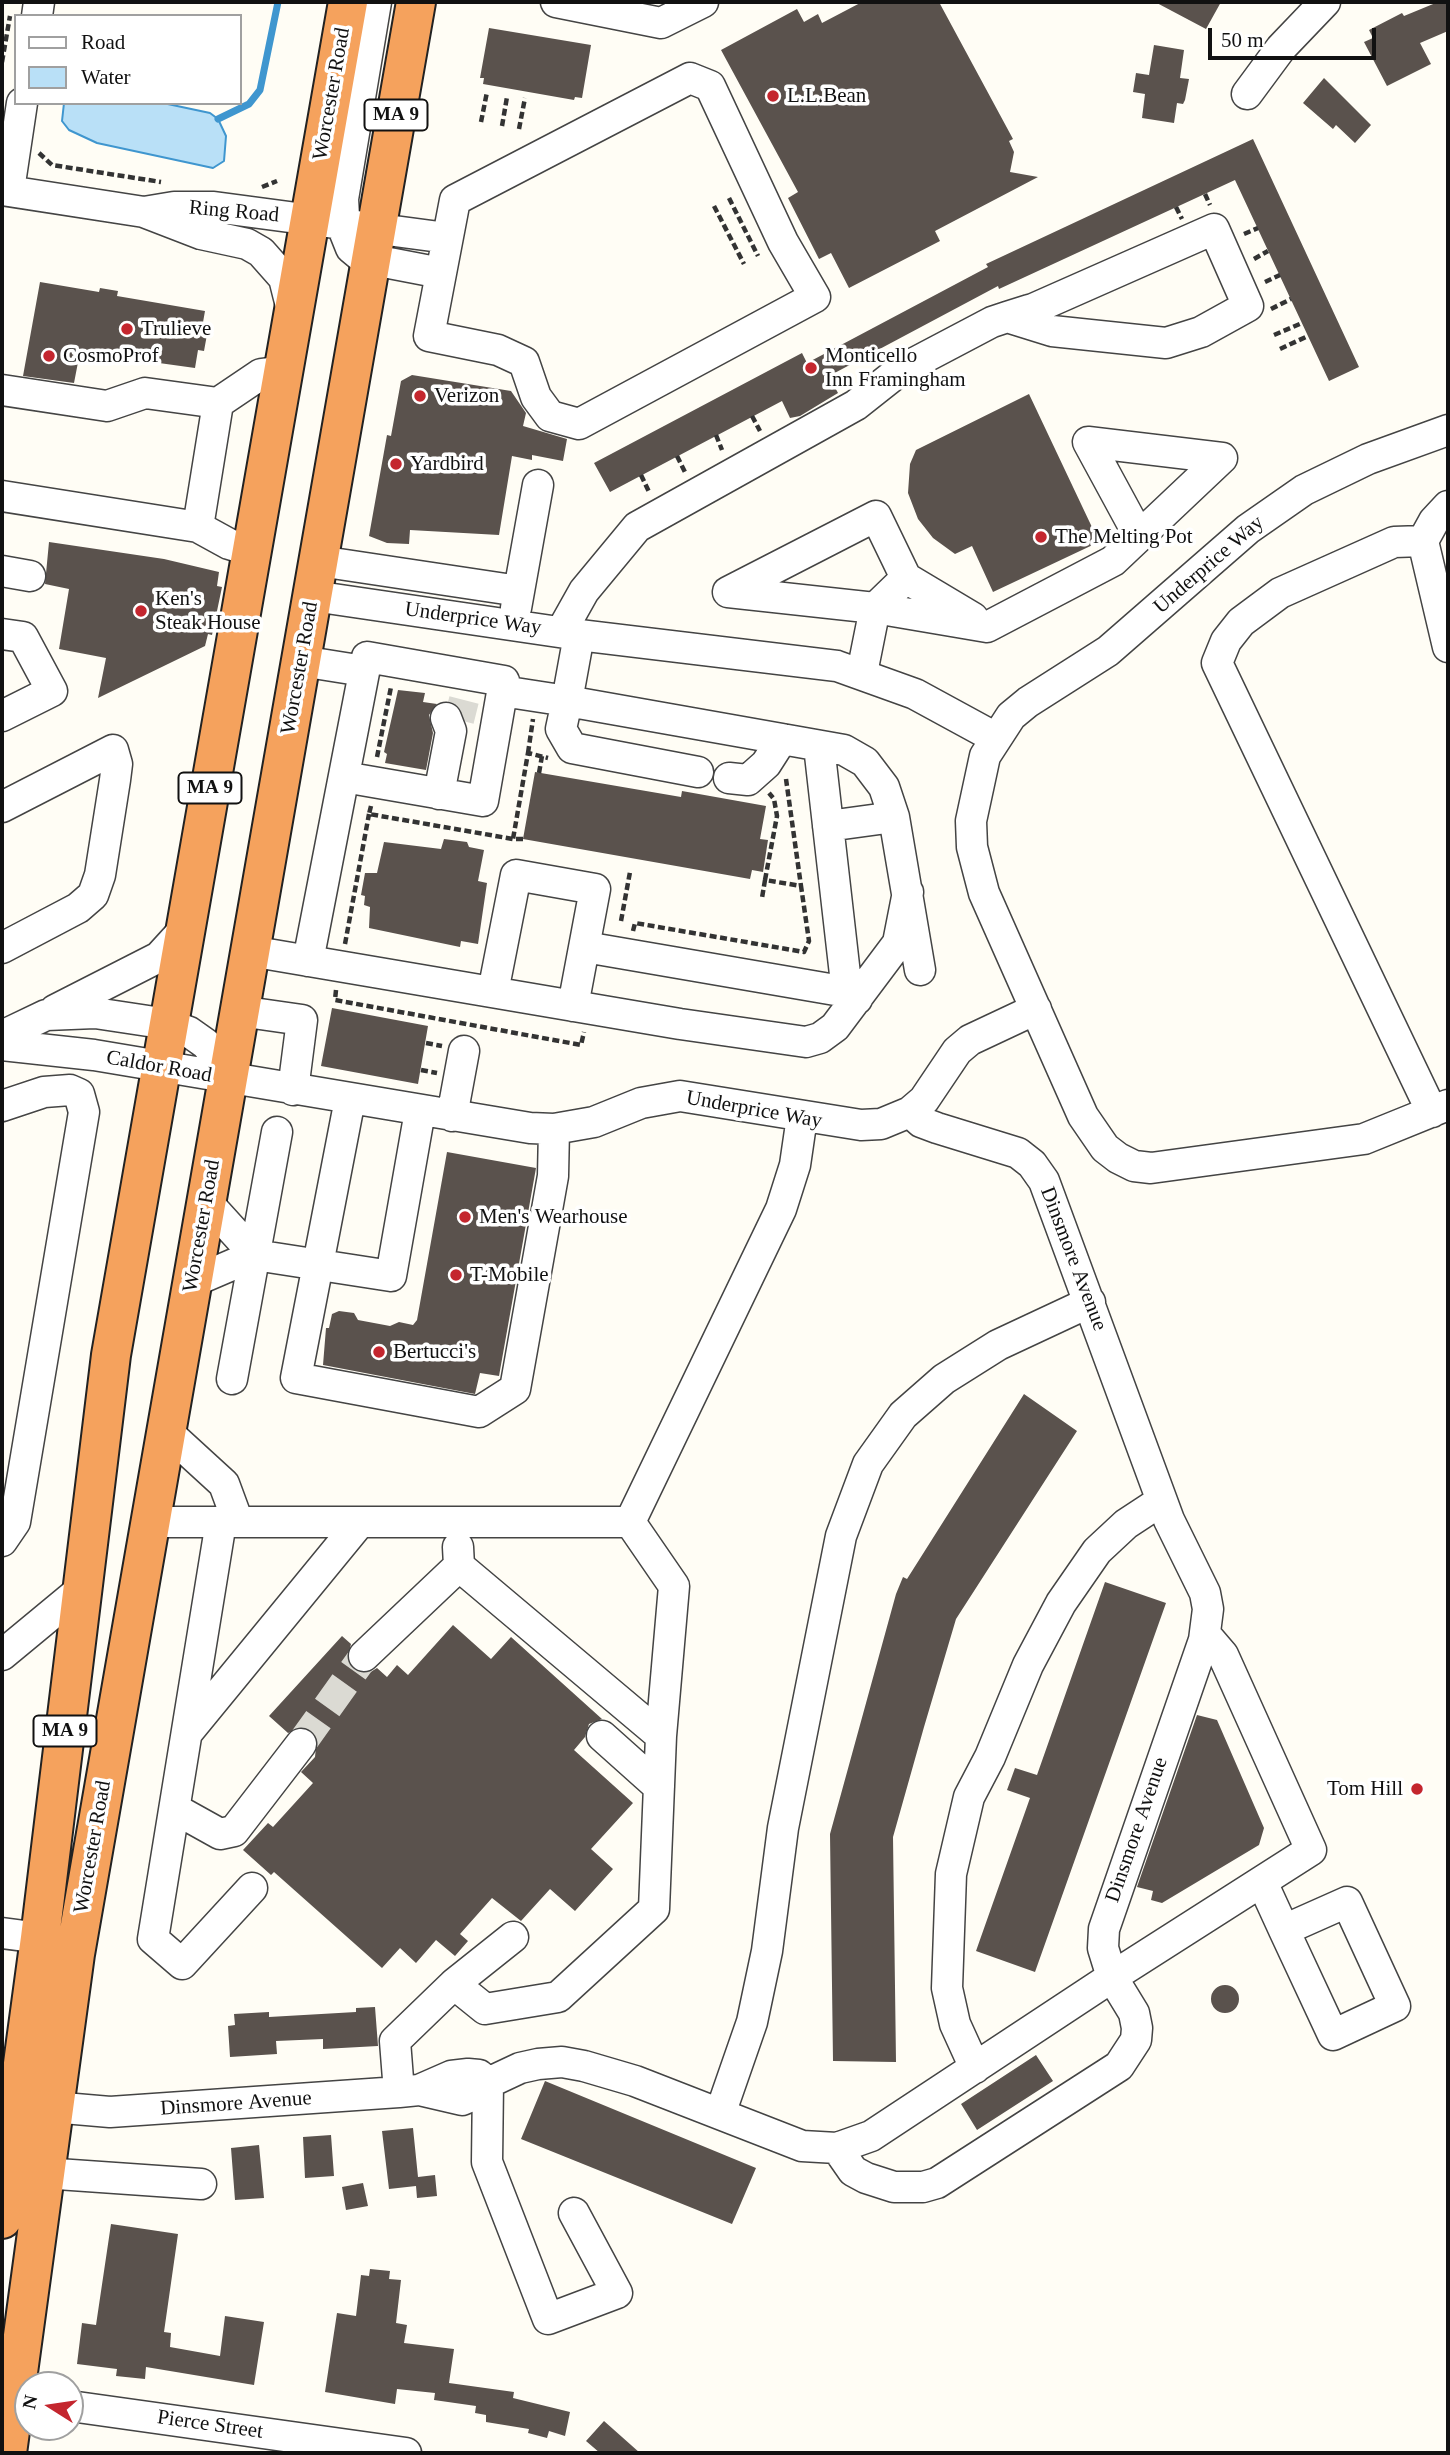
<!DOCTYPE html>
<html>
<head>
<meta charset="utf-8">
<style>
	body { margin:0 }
	#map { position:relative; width:1450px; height:2455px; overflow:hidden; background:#fffdf5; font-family:Georgia,serif }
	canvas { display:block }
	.frame { position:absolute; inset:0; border:4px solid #111; pointer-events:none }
	.legend { position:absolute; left:14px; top:14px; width:228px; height:91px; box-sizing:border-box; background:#fff; border:2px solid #a0a0a0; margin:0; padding:9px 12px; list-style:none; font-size:21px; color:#111 }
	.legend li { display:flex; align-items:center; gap:14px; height:35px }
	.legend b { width:35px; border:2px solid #a0a0a0 }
	.north { position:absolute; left:14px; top:2371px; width:70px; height:70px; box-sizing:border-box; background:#fff; border:2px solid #a0a0a0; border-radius:50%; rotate:282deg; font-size:19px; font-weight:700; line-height:28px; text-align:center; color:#111 }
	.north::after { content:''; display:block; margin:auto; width:24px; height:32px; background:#c4262e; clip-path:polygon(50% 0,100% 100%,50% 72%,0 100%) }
	.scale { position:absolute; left:1208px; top:28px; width:168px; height:32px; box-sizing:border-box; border:4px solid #111; border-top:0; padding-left:9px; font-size:21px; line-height:24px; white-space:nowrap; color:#111; -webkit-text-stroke:5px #fff; paint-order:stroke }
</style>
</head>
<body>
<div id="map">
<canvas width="1450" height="2455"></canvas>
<div class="frame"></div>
<ul class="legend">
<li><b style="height:9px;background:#fff"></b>Road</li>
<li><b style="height:19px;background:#b9e0f7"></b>Water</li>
</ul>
<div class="north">N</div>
<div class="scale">50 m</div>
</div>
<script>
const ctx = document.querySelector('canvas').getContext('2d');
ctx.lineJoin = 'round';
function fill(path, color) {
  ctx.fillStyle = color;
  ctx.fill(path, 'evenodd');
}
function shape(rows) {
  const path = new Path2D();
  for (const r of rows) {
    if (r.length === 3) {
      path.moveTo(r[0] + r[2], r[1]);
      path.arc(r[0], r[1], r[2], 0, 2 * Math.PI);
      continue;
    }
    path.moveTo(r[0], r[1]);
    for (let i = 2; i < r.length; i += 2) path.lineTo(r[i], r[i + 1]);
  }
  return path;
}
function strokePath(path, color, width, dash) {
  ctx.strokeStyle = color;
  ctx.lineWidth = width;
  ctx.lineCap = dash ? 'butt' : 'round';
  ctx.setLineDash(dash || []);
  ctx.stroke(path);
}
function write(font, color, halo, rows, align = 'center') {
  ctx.font = font + ' Georgia,serif';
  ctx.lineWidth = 7;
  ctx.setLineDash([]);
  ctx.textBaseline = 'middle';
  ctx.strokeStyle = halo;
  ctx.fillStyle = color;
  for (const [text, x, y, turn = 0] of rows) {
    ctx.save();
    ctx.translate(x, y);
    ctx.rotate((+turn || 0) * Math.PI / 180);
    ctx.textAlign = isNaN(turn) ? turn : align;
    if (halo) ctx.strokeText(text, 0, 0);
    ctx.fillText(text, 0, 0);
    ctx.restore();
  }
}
const water = shape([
	[64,103,163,103,210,113,218,119,226,136,224,161,213,168,97,143,69,130,62,121,64,103]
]);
const stream = shape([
	[218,119,249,104,260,90,278,2]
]);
const building = shape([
	[862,2,939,2,1013,139,1009,141,1014,152,1010,172,1038,177,935,231,940,241,849,288,831,253,819,259,788,198,798,192,721,50,797,9,804,22,818,14,822,23],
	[1155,2,1221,2,1206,29],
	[1438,2,1448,2,1448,31,1420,43,1431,64,1387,86,1364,42,1373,38,1369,30,1402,13,1404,16],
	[489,28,591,45,582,98,575,97,574,100,483,84,484,78,480,78],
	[1154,45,1184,50,1180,78,1189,79,1185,100,1183,104,1177,103,1174,123,1142,118,1145,94,1133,92,1136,73,1149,75],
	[1324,78,1371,125,1355,143,1336,125,1333,129,1303,103],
	[1253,139,1359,367,1329,381,1235,180,999,289,998,286,829,376,838,393,800,416,790,418,782,401,610,492,594,463,802,353,807,363,988,267,986,264],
	[40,282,99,292,100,288,118,291,117,296,205,311,202,328,208,329,204,351,198,350,195,368,80,352,74,383,23,376],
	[412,375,511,391,526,413,523,426,567,439,563,461,532,455,532,460,512,456,499,535,410,530,409,544,387,543,369,536,387,435,391,436,401,381],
	[1029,394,1099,542,993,592,972,546,955,554,933,538,918,519,908,493,910,464,916,450],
	[49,542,164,559,219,572,217,586,222,587,212,635,208,634,205,646,98,698,106,658,59,649,69,589,45,584],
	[398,690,425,693,423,702,437,704,429,715,433,733,426,770,385,763,387,754,384,752],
	[535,772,681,797,682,791,766,806,760,839,768,840,763,872,752,870,750,879,523,839],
	[444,839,467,842,469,847,484,850,478,881,487,883,478,944,461,941,460,947,369,928,370,907,364,905,365,896,361,895,365,873,377,873,384,842,441,849],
	[332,1008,428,1026,418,1084,321,1066],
	[447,1152,536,1168,499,1376,480,1373,475,1394,323,1365,326,1328,329,1328,332,1314,339,1311,354,1313,358,1320,390,1326,399,1322,413,1325,417,1320],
	[1024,1394,1077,1431,956,1619,924,1727,893,1837,896,2062,833,2061,830,1834,896,1594,903,1577,907,1579],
	[1105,1582,1166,1603,1035,1972,976,1951,1030,1798,1007,1790,1015,1768,1037,1775],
	[453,1625,491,1659,511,1637,602,1719,589,1724,585,1737,574,1750,633,1803,591,1849,613,1869,575,1911,550,1889,521,1921,492,1898,460,1934,468,1941,455,1956,436,1940,416,1963,400,1948,382,1968,274,1872,271,1875,243,1850,268,1823,273,1827,313,1783,301,1772,315,1757,317,1737,304,1727,288,1733,269,1716,342,1636,351,1644,347,1661,358,1672,369,1673,377,1668,387,1677,397,1665,408,1675],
	[1197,1715,1217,1720,1264,1828,1259,1845,1162,1903,1151,1900,1153,1891,1137,1887],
	[1225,1999,14],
	[375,2007,378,2046,323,2049,323,2039,276,2041,277,2054,230,2057,228,2026,235,2025,234,2014,269,2012,269,2017,356,2012,356,2008],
	[1036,2055,1053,2081,977,2130,961,2104],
	[545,2081,756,2168,732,2224,521,2139],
	[413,2128,418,2177,435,2175,437,2196,417,2198,416,2186,389,2189,382,2131],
	[331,2135,334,2176,305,2178,303,2137],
	[259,2145,264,2198,235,2200,231,2148],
	[363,2183,368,2206,346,2210,342,2187],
	[111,2224,178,2234,164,2332,171,2333,170,2347,220,2356,225,2316,264,2322,254,2385,146,2367,145,2379,116,2376,117,2369,77,2364,82,2323,96,2325],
	[370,2269,390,2271,389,2279,401,2280,396,2323,407,2325,404,2343,454,2349,449,2383,514,2392,513,2398,570,2412,565,2436,549,2431,547,2438,528,2433,529,2429,486,2422,486,2415,475,2413,476,2406,434,2400,435,2393,397,2389,395,2404,325,2392,337,2313,356,2316,361,2275,369,2276],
	[604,2421,640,2453,600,2453,586,2441]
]);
const minorTunnel = shape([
	[459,720,464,700],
	[301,1744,364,1656]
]);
const path = shape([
	[2,62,10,16],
	[481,122,487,92],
	[502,126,507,97],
	[519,129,525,98],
	[39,153,52,165,161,182],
	[262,187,277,181],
	[1205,194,1210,205],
	[729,198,758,256],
	[714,206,744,264],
	[1176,207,1182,219],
	[1244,234,1258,228],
	[1254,259,1268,251],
	[1265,282,1280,275],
	[1271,309,1291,299],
	[1274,335,1302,323],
	[1280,349,1308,336],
	[752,416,760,431],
	[716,435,722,450],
	[677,456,686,474],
	[641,475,650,494],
	[528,753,533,719],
	[377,757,391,687],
	[539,773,542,756],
	[786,779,801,886],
	[371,806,369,814,513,839],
	[523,839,513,839,528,753,548,758],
	[765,880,777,816,774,799,769,793],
	[621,921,630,872],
	[633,931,635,923,804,952,809,941,801,886,765,880,762,898],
	[345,944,369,814],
	[336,990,335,1000,581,1045,584,1032],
	[426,1043,442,1046],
	[421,1070,437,1073]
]);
const minor = shape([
	[376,2,343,199,345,233,351,248,363,258,441,273],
	[556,2,661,23,703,2],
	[37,16,39,2],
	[690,78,710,86,783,242,815,297,579,424,550,416,536,397,524,362,498,350,429,336,455,200,690,78],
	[1247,94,1281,48,1325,2],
	[2,190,144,212,174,207,214,207,447,238],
	[9,190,22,103],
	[144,212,201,234,247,244,261,252,284,278,292,310],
	[2,390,107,406,145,393,218,403,261,374,284,371],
	[1448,430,1368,459,1304,490,1248,529,1108,651,1028,702,1011,716,985,756,971,821,972,847,984,893,1083,1116,1105,1148,1118,1158,1134,1166,1151,1168,1364,1139,1448,1105],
	[2,496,198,527,229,544,252,551],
	[1448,506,1434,521,1423,541,1448,647],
	[198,527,218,403],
	[1423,541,1394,542,1280,593,1241,622,1226,641,1217,663,1432,1112],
	[319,561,519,591],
	[2,571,30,576],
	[906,578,875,608,728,592,876,516,906,578,973,618],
	[313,596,579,635,837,666,915,694,994,737],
	[516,608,538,485],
	[561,632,584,591,637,527,856,405,899,371,992,322,1007,317,1029,310,1033,309,1214,229,1248,306,1201,332,1166,343,1052,331,1007,317],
	[2,634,23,637,52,691,2,716],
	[579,635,567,701,844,750,865,762,884,787,894,817,920,970],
	[301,661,364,671],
	[862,673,875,608,987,627,1113,561,1222,458,1088,442,1139,536],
	[502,691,567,701,561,729,572,748,698,772],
	[819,746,847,992],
	[729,778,748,780,766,764,782,739],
	[439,794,451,731,446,718],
	[2,807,113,750,117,764,115,780,100,875,93,895,78,908,2,948],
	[828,826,894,817],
	[585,947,847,992,857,999],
	[250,951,680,1024,806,1042,820,1038,835,1027,898,943,908,892],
	[308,961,367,657,504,681,483,801,344,777],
	[493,992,516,875,595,889,573,1006],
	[55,1010,159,957,180,934,185,923],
	[239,1011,302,1020,293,1090],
	[2,1036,46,1015,95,1013,168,1024,189,1032,206,1044,217,1058,227,1079],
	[2,1045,94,1055,530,1128,554,1129,594,1122,641,1103,680,1096,861,1125,881,1124,910,1112,924,1100,957,1051,970,1040,1036,1009],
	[350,1099,296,1378,479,1412,515,1389,553,1176,554,1129],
	[2,1106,44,1092,70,1090,79,1094,84,1112,15,1522,2,1541],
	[452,1116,464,1051],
	[206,1201,255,1255],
	[192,1282,255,1255,391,1276,420,1111],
	[232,1379,277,1132],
	[165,1430,224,1484,238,1522],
	[149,1522,630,1522,781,1209,795,1165,802,1117],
	[221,1522,153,1939,182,1964,252,1888],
	[459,1566,661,1736],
	[2,1655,83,1588],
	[364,1656,459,1566,458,1547],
	[187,1733,360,1522],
	[602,1736,659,1787],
	[175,1809,220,1834,234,1831,301,1744],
	[1262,1882,1284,1930,1333,2035,1395,2006,1347,1902,1284,1930],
	[2,1933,40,1938],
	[513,1937,454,1984,485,2009,558,1997,654,1909,661,1736,674,1586,630,1522],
	[975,2068,955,2024,947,1988,951,1874,969,1797,990,1757,1028,1665,1061,1603,1097,1551,1126,1524,1161,1501],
	[399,2092,395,2041,454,1984],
	[52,2107,110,2112,399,2092,419,2090,451,2076,468,2074,479,2075,488,2083,481,2092,462,2100,419,2090],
	[720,2114,752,2022,767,1951,783,1828,841,1536,868,1464,903,1415,944,1379,998,1345,1090,1302],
	[837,2148,853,2171,866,2178,894,2187,923,2187,937,2183,1119,2066,1136,2040,1137,2028,1134,2013,1112,1977,1311,1850,1223,1655,1205,1634],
	[43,2173,201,2184],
	[574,2213,617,2293,548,2319,487,2162,488,2083,520,2068,538,2064,562,2062,584,2066,635,2081,802,2146,837,2148,871,2136,1112,1977,1103,1948,1104,1929,1204,1640,1208,1609,1205,1593,1169,1520,1044,1181,1032,1164,1018,1153,937,1128,921,1122,910,1112],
	[70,2406,406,2453]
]);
const highway = shape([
	[2,2219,40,1938,111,1355,348,2],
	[7,2453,75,1954,416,2]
]);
const markers = [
	[773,96,7,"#c4262e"],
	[127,329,7,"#c4262e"],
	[49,356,7,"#c4262e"],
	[811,368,7,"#c4262e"],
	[420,396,7,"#c4262e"],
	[396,464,7,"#c4262e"],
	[1041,537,7,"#c4262e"],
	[141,611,7,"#c4262e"],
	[465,1217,7,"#c4262e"],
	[456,1275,7,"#c4262e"],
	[379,1352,7,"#c4262e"],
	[1417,1789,7,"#c4262e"]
];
const shields = [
	[396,115,63],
	[210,788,63],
	[65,1731,63]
];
const shieldNames = [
	["MA 9",396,115],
	["MA 9",210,788],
	["MA 9",65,1731]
];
const streetNames = [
	["Worcester Road",332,94,-80],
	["Ring Road",234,212,5],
	["Underprice Way",1209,565,-41],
	["Underprice Way",473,619,8],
	["Worcester Road",300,668,-80],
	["Caldor Road",159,1067,10],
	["Underprice Way",754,1110,10],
	["Worcester Road",202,1226,-80],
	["Dinsmore Avenue",1073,1259,69],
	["Dinsmore Avenue",1137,1830,-71],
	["Worcester Road",93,1847,-80],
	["Dinsmore Avenue",236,2104,-4],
	["Pierce Street",210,2425,8]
];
const poiNames = [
	["L.L.Bean",787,96],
	["Trulieve",141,329],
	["CosmoProf",63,356],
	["Monticello",825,356],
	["Inn Framingham",825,380],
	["Verizon",434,396],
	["Yardbird",410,464],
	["The Melting Pot",1055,537],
	["Ken's",155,599],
	["Steak House",155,623],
	["Men's Wearhouse",479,1217],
	["T-Mobile",470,1275],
	["Bertucci's",393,1352],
	["Tom Hill",1403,1789,"right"]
];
fill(water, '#b9e0f7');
strokePath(water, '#3f96cf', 2);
strokePath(stream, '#3f96cf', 7);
fill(building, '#5a524d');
strokePath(minorTunnel, '#dbdad3', 30, [30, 15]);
strokePath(minor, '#444', 33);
strokePath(highway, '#222', 42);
strokePath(path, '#333', 4.5, [7, 3.5]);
strokePath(minor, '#fff', 30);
strokePath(highway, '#f5a25d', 38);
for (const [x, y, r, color] of markers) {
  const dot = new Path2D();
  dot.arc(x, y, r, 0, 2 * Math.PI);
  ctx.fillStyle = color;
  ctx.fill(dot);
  strokePath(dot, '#fff', 2.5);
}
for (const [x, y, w] of shields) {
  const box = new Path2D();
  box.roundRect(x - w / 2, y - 15.5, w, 31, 5);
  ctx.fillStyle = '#fff';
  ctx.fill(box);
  strokePath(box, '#111', 2);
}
write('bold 19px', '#111', null, shieldNames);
write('21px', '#111', '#fff', streetNames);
write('21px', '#111', '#fff', poiNames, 'left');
</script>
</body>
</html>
